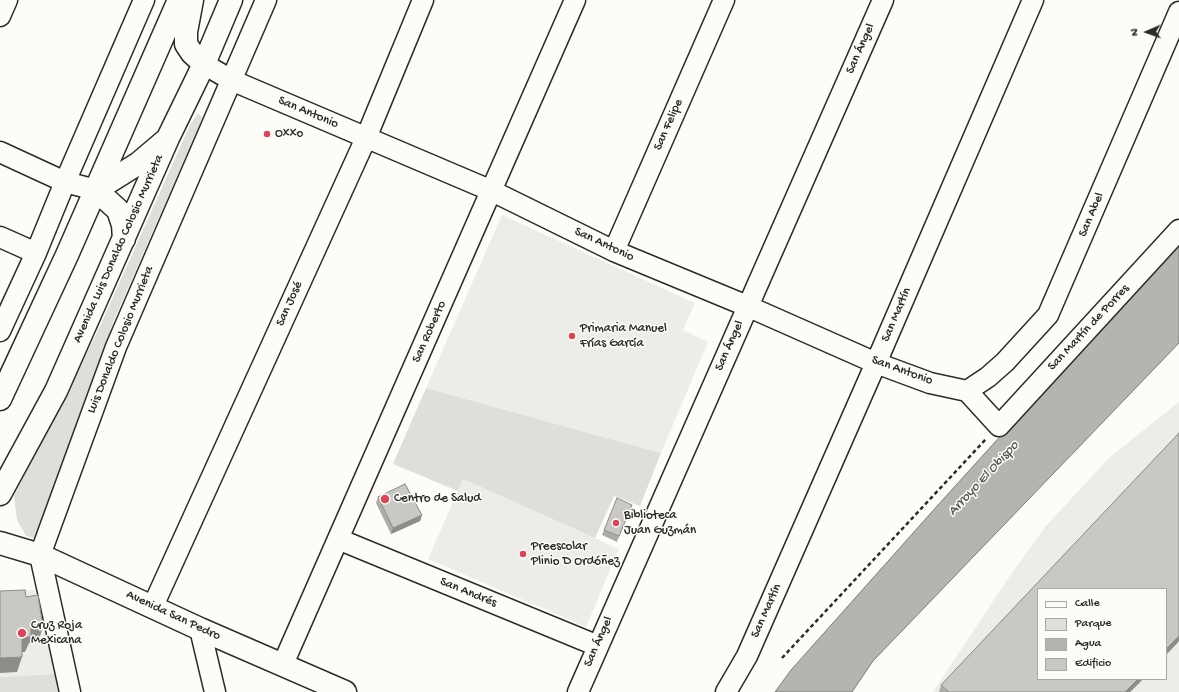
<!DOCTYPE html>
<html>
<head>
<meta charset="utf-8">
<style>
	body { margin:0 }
	#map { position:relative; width:1179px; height:692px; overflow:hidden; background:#fdfcf7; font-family:"Gochi Hand",sans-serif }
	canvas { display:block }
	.legend { position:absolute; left:1037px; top:588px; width:130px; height:92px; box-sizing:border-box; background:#fdfcf7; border:1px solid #a9a8a5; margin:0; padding:5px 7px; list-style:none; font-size:12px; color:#2b2b2b }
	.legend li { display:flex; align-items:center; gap:8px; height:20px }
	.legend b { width:20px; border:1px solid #a9a8a5 }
	.north { position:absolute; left:1127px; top:12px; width:40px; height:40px; -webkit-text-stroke:3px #fdfcf7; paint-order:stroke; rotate:268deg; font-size:11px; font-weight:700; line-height:16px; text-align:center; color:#2b2b2b }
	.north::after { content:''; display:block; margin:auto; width:14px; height:18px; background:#2b2b2b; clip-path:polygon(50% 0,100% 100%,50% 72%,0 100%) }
</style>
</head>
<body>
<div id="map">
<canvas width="1179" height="692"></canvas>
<ul class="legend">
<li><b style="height:5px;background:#fdfcf7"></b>Calle</li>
<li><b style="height:11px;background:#dfdeda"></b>Parque</li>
<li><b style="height:11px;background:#b5b4b1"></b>Agua</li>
<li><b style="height:11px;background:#c9c8c4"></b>Edificio</li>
</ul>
<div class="north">N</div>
</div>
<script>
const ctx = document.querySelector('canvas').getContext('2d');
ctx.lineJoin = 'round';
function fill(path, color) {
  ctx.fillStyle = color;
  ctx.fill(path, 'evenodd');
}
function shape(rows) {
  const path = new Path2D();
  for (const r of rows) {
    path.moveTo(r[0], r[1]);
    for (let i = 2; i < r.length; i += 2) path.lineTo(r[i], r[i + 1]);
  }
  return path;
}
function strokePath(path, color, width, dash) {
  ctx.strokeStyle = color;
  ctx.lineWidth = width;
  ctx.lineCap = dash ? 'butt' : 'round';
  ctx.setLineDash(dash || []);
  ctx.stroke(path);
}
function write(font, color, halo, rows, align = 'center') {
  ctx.font = font + ' "Gochi Hand",sans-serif';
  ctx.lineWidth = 3;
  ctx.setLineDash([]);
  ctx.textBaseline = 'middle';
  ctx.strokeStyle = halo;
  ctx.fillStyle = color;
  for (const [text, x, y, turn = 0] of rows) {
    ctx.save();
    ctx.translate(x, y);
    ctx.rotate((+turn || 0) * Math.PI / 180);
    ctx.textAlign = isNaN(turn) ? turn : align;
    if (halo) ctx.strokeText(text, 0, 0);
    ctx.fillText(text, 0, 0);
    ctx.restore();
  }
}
const built = shape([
	[502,215,695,303,683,330,708,342,661,453,426,388],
	[1179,402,1179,692,933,692,1007,580,1045,527,1109,458],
	[1038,589,1166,589,1166,679,1038,679],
	[463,479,619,549,586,627,428,559],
	[34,590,55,674,0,677,0,592]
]);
const green = shape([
	[198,113,202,117,199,126,114,320,81,421,43,528,35,538,26,536,17,520,14,496,71,385,101,324,190,125],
	[426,388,661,453,640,506,614,496,595,538,463,479,458,491,393,464],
	[55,674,58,692,0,692,0,677]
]);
const water = shape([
	[1179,239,1179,343,873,661,852,692,775,692,791,670,938,505,1179,239]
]);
const path = shape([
	[782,658,986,439]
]);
const street = shape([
	[0,16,7,0],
	[204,64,231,80,492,191,614,251,747,306,876,363,930,383,967,391,999,426,1179,230],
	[0,152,65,182,96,190],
	[0,237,36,253],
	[614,251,724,0],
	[0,331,36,253,65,182,144,0],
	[967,391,988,377,1005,362,1048,315,1179,12],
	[338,539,598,646],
	[153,606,366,138,423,0],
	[200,629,215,692],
	[283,664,575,0],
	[70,692,40,555,116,347,266,0],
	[578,692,883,0],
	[726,692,747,656,876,363,1033,0]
]);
const secondary = shape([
	[192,0,186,32,186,44,192,53,204,64],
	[124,239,123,225,118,210,96,190,139,163,165,141],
	[0,399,67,255,179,0],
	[0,494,56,391,168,138,204,64,231,0],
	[0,543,40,555,200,629,345,692]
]);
const wall = shape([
	[1179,433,1179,641,1166,655,1166,589,1038,679,1143,679,1130,692,939,692,941,685],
	[378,497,422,515,420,521,391,534,376,503],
	[632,505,617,542,602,535,604,530]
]);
const shadedWall = shape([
	[422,515,420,521,391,534,393,528],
	[43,627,38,642,29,643,25,652,16,652,22,637,31,628],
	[1179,636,1179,641,1166,655,1166,649],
	[22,657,17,672,0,673,0,658],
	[1138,679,1143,679,1130,692,1125,692]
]);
const building = shape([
	[1179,433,1179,636,1166,649,1166,589,1038,589,1038,679,1138,679,1125,692,949,692,941,685,1179,433],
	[405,484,422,515,393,528,378,497,405,484],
	[617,498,632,505,619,536,604,530,617,498],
	[25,590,26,597,38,595,43,627,31,628,31,637,22,637,22,657,0,658,0,591,25,590]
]);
const markers = [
	[267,134,4,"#d1495b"],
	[572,336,4,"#d1495b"],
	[385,499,5,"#d1495b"],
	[616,523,4,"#d1495b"],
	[523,554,4,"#d1495b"],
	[22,633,5,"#d1495b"]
];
const streetNames = [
	["San Ángel",861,49,-66],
	["San Antonio",308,113,23],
	["San Felipe",669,125,-66],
	["San Abel",1092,215,-67],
	["San Antonio",604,245,25],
	["Avenida Luis Donaldo Colosio Murrieta",119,249,-66],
	["San José",290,304,-66],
	["San Martín",897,315,-67],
	["San Martín de Porres",1089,328,-47],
	["San Roberto",430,332,-66],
	["Luis Donaldo Colosio Murrieta",121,340,-68],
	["San Ángel",730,346,-66],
	["San Antonio",902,371,20],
	["San Andrés",468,593,22],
	["San Martín",767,611,-66],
	["Avenida San Pedro",173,616,25],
	["San Ángel",599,642,-66]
];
const poiNames = [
	["Oxxo",275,134],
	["Primaria Manuel",580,329],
	["Frías García",580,344],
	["Centro de Salud",394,499],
	["Biblioteca",624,516],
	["Juan Guzmán",624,531],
	["Preescolar",531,547],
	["Plinio D Ordóñez",531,562],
	["Cruz Roja",31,626],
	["Mexicana",31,641]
];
const waterNames = [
	["Arroyo El Obispo",984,479,-47]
];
fill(built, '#edece8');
fill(green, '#dfdeda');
fill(water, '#b5b4b1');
strokePath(water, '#7e7d7b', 1);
strokePath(street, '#2b2b2b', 23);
strokePath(secondary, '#2b2b2b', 25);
strokePath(path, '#2b2b2b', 2.5, [4, 3]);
strokePath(street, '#fdfcf7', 20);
strokePath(secondary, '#fdfcf7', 22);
fill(wall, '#adaca9');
fill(shadedWall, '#8d8c89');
fill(building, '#c9c8c4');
strokePath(building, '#8d8c89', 1);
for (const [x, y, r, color] of markers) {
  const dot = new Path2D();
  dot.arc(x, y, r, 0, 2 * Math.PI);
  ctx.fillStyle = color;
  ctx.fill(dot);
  strokePath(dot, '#fdfcf7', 1.5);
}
write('13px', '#2b2b2b', '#fdfcf7', streetNames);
write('13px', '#2b2b2b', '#fdfcf7', poiNames, 'left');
write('italic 14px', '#5b5b5a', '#fdfcf7', waterNames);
</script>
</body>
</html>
